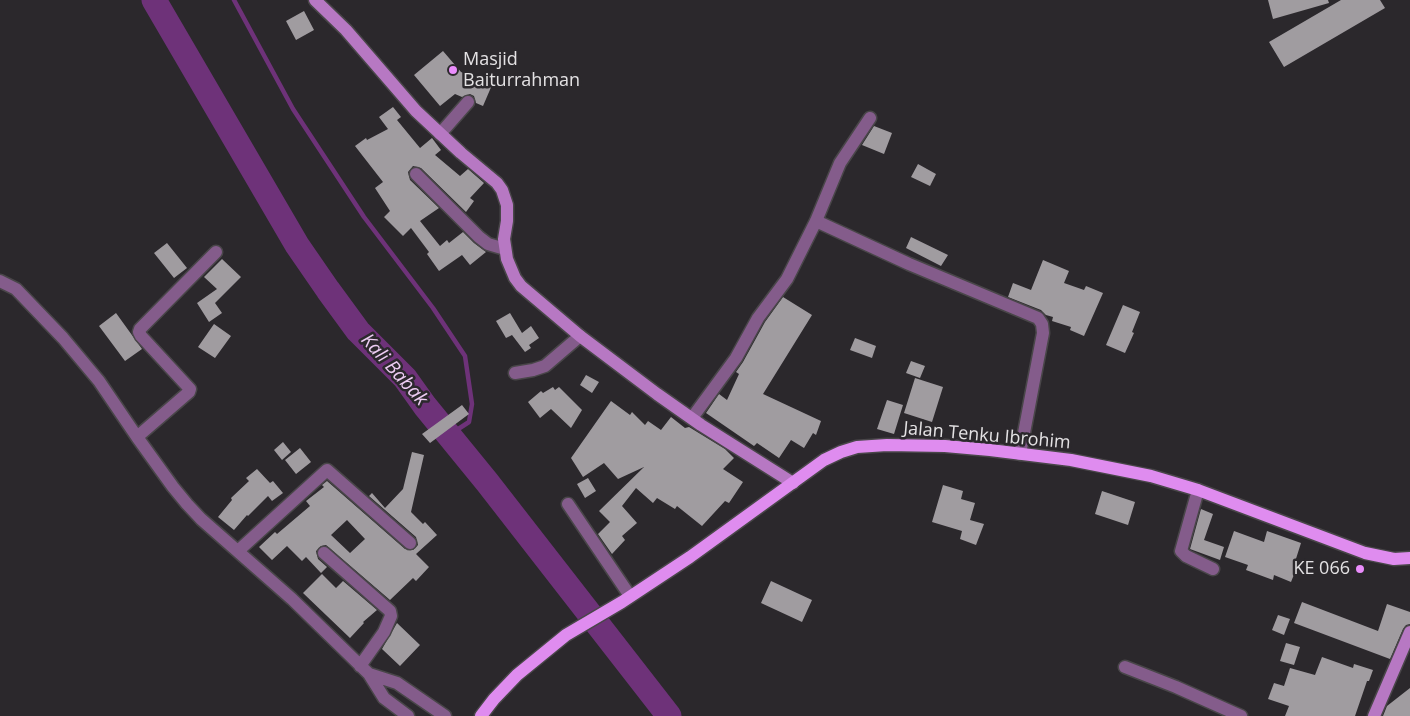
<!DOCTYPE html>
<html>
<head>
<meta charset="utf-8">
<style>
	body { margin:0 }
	canvas { display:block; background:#2b282c }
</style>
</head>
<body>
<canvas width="1410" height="716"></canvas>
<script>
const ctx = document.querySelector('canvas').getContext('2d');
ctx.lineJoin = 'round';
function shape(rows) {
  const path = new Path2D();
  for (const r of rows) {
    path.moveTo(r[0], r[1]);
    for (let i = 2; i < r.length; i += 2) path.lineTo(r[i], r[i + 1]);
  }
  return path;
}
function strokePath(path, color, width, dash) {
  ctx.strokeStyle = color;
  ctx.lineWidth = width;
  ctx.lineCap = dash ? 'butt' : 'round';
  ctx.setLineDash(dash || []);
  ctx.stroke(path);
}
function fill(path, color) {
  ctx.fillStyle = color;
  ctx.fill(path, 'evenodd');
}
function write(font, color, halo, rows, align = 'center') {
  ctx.font = font + ' "Open Sans",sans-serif';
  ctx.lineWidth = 5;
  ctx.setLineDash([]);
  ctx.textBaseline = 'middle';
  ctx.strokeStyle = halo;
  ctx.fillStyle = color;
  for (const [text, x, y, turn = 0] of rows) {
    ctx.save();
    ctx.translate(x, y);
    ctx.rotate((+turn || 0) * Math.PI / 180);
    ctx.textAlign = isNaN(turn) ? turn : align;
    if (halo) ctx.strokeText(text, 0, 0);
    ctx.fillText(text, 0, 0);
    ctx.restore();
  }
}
const stream = shape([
	[234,0,293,109,364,217,433,308,465,356,472,404,469,422,449,435]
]);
const river = shape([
	[154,0,297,245,328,290,358,331,405,378,425,406,487,482,669,716]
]);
const building = shape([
	[1268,0,1328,0,1329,3,1273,19],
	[1341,0,1380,0,1385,8,1284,67,1269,42],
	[304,11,314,30,296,40,286,21],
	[443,51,461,72,492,85,483,106,476,103,474,96,470,94,462,97,455,94,440,106,414,75],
	[393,107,401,117,397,120,420,148,432,138,441,150,435,155,460,176,468,169,484,183,470,198,474,201,466,212,421,168,413,166,408,172,410,180,439,208,420,221,440,246,447,240,449,243,463,232,474,243,486,252,470,265,462,255,439,271,427,254,429,252,411,228,403,236,384,217,390,211,375,188,383,182,355,146,366,138,367,140,388,129,379,117],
	[874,126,892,133,884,154,862,145],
	[918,164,936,174,930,186,911,177],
	[911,237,948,255,941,266,906,248],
	[167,243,187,268,174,278,154,253],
	[222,259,241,277,215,303,222,313,209,322,197,303,217,289,204,277],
	[1043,260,1069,271,1064,283,1084,290,1086,286,1103,293,1084,336,1070,330,1071,327,1052,321,1053,317,1046,315,1041,310,1008,297,1013,283,1031,290],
	[783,297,812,315,763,394,821,421,816,435,813,433,804,448,791,440,779,458,757,443,754,446,706,413,719,394,727,400,739,374,736,372,743,362,765,322],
	[1123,305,1140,312,1132,332,1134,333,1125,353,1106,345],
	[116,313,142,349,125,361,99,326],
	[510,313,522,333,531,326,539,338,529,345,531,348,525,352,512,335,506,338,496,321],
	[214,324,231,336,215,358,198,347],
	[855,338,876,346,872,358,850,350],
	[911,361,925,366,920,378,906,373],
	[586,375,599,382,592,393,580,385],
	[915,378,943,387,932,422,904,413],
	[553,387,555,390,559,387,582,410,571,428,551,409,540,418,528,402,541,391,543,393],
	[887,400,903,405,894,434,877,429],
	[611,401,630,415,632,412,645,425,648,421,661,430,671,417,685,428,689,427,725,449,734,458,723,469,743,482,729,503,725,501,702,526,677,506,675,509,657,498,653,503,636,488,622,506,637,523,622,536,625,540,612,554,598,534,610,522,599,511,644,467,618,479,604,463,583,477,571,458],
	[462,405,469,414,430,443,422,434],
	[283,442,291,452,282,460,274,450],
	[300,448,311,462,296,474,285,460],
	[412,452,424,455,411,512,423,524,425,522,437,535,416,554,429,567,416,581,413,578,390,600,326,545,321,546,316,551,318,559,327,567,321,573,306,557,302,561,287,546,272,560,259,547,275,532,277,534,310,506,306,501,324,487,322,485,327,481,405,549,413,550,418,545,416,537,369,496,372,493,385,508,403,489],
	[347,520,365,539,350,553,331,535],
	[257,469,270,483,273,481,283,493,272,501,268,496,248,516,247,515,234,530,218,517,232,500,231,498,249,481,246,478],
	[588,478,596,491,585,498,577,484],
	[943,485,963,491,961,499,975,503,970,520,984,524,976,545,960,539,962,531,932,522],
	[1102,491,1135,502,1128,525,1095,514],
	[1201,509,1213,514,1204,540,1224,547,1220,560,1190,549],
	[1234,531,1264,542,1267,531,1301,543,1294,565,1297,567,1291,582,1274,575,1273,580,1246,570,1248,565,1225,557],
	[322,574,336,588,343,581,377,610,363,622,364,623,350,638,303,593],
	[771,581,812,600,802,622,761,603],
	[1302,602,1378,631,1387,604,1410,612,1410,624,1406,625,1403,629,1390,659,1294,623],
	[1278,615,1290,619,1284,635,1272,630],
	[397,623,420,645,400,666,382,649],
	[1286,643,1300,647,1294,665,1280,661],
	[1322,657,1353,668,1354,664,1373,670,1369,681,1367,681,1355,716,1285,716,1289,706,1268,699,1274,683,1284,686,1290,668,1315,675],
	[1410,688,1410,716,1383,716,1387,706]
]);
const street = shape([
	[440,134,468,102],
	[416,174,479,237,488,244,505,249],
	[816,221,909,264,1038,318,1042,324,1043,333,1020,454],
	[0,281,16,289,63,338,99,381,137,437,173,487,187,504,201,519,292,599,369,674,384,698,408,716],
	[515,373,533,370,545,366,580,336],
	[692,418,736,358,758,318,787,279,816,221,840,163,870,118],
	[137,437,189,392,190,389,141,336,139,332,140,329,216,252],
	[1198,490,1181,551,1186,556,1213,569],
	[568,504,630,596],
	[238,551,327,470,410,543],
	[324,553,390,611,391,616,384,632,360,666],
	[1125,667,1176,687,1241,716],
	[369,674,397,683,445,716]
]);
const secondary = shape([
	[315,0,346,30,416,111,461,153,497,183,502,190,507,205,507,221,504,239,507,259,515,278,521,286,580,336,657,394,701,425,793,483],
	[1374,716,1410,632]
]);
const primary = shape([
	[481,716,494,699,517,675,566,635,622,602,690,557,824,460,841,452,857,447,887,445,945,446,990,450,1071,460,1151,476,1198,490,1365,553,1394,559,1410,558]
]);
const markers = [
	[453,70,5,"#ea8dfc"],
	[1360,569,5,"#ea8dfc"]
];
const poiNames = [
	["Masjid",463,60],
	["Baiturrahman",463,81],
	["KE 066",1350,569,"right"]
];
const streetNames = [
	["Jalan Tenku Ibrohim",987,436,5]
];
const waterNames = [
	["Kali Babak",394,370,48]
];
strokePath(stream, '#6e3279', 4.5);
strokePath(river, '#6e3279', 25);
fill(building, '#a09ca0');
strokePath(street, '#494649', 15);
strokePath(secondary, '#494649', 15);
strokePath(primary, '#494649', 15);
strokePath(street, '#845c8b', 12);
strokePath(secondary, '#b778c3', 12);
strokePath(primary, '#df8cef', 12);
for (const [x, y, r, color] of markers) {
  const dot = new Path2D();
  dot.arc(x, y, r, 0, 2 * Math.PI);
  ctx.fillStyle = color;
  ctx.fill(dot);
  strokePath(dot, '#2b282c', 2);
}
write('18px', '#e4e2e4', '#2b282c', poiNames, 'left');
write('18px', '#e4e2e4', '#2b282c', streetNames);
write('italic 19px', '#edccf3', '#2b282c', waterNames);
</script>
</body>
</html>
